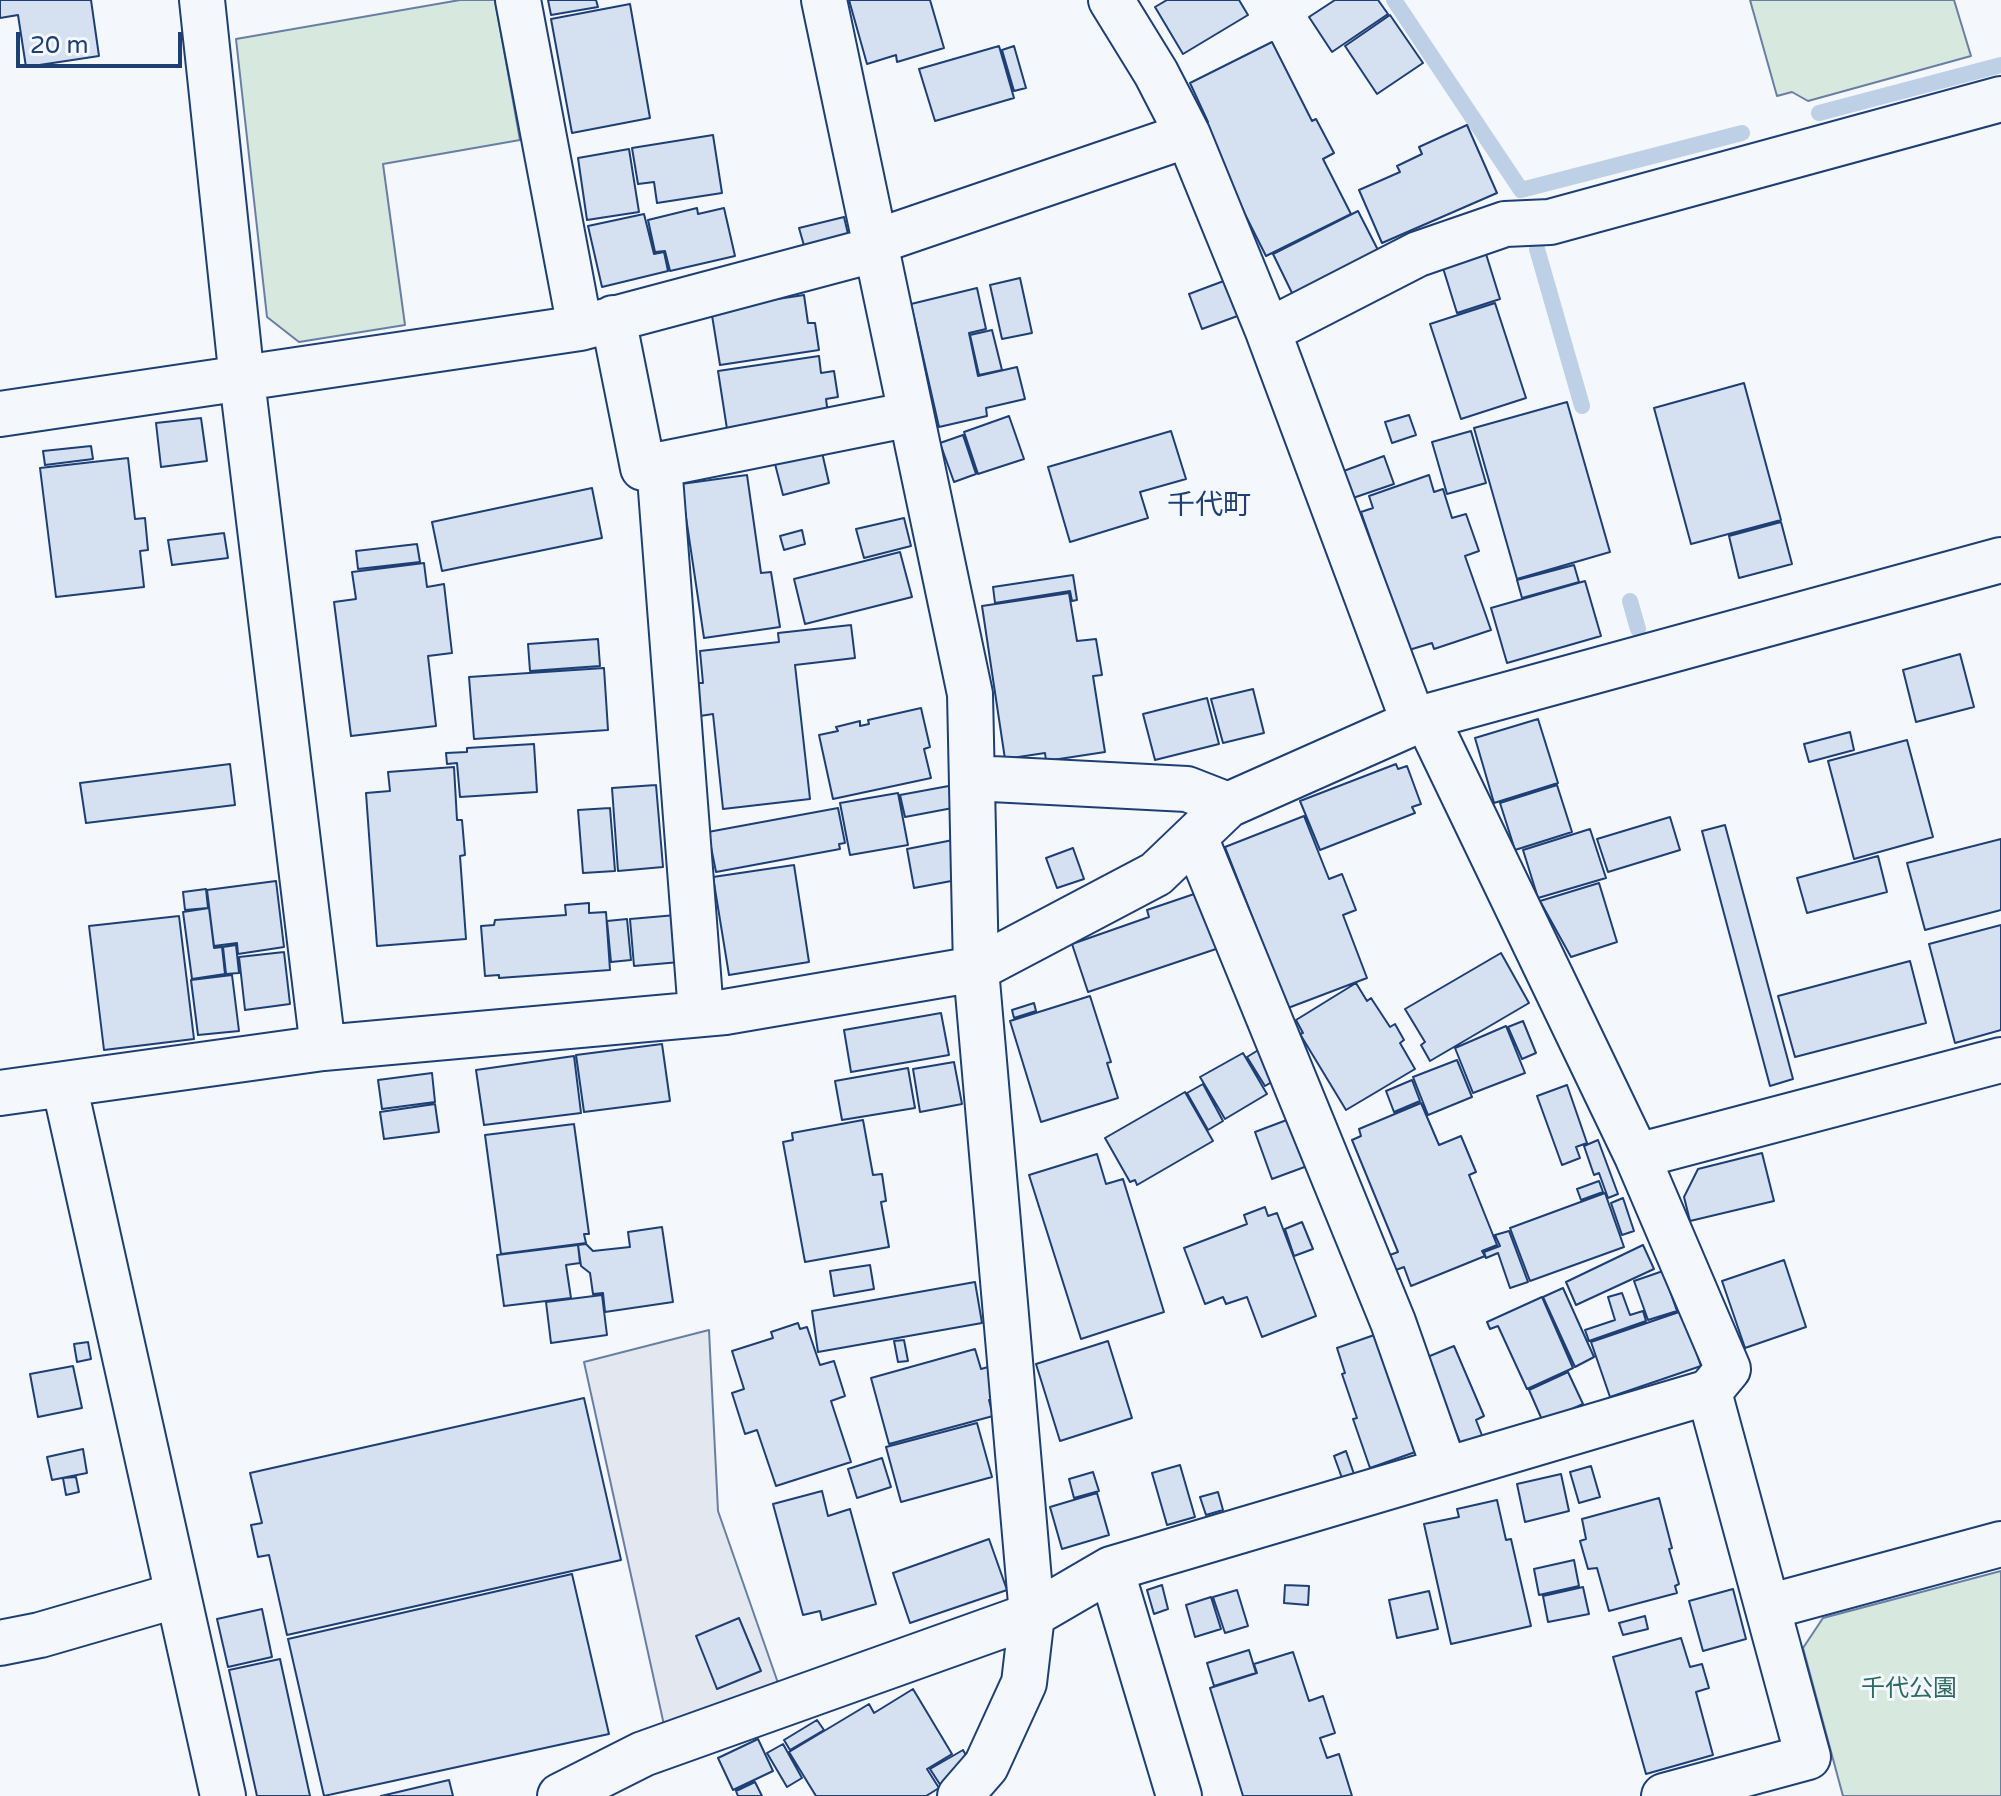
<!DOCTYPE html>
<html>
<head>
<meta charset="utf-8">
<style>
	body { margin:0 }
	#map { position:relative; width:2001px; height:1796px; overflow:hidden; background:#f4f7fb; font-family:"Varela Round",sans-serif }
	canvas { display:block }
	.scale { position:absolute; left:16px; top:32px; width:166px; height:36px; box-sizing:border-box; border:4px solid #1d3f73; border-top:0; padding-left:10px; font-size:24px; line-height:28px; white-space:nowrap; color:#1d3f73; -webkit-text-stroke:6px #f4f7fb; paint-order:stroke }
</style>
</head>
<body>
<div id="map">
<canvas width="2001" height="1796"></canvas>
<div class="scale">20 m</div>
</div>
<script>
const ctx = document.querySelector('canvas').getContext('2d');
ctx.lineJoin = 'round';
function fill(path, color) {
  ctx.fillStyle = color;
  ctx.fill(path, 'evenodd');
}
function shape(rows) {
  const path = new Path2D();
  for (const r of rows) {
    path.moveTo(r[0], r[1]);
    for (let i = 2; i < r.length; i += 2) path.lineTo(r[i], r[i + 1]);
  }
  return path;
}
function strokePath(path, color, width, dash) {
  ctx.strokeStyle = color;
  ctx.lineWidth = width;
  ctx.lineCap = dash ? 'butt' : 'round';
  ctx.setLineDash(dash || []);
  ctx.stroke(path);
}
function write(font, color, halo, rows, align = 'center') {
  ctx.font = font + ' "Varela Round","Noto Sans JP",sans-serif';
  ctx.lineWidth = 6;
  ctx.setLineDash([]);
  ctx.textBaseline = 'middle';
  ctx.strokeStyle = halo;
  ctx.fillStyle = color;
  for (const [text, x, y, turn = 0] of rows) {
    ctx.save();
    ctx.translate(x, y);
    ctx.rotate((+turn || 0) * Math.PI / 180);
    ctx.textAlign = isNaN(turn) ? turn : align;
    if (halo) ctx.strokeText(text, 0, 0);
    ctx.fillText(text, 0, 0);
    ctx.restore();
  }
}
const green = shape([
	[460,0,495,0,520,140,383,164,405,325,299,342,267,317,236,39,460,0],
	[1750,0,1954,0,1971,56,1808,101,1792,92,1777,96,1750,0],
	[2001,1571,2001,1796,1843,1796,1803,1648,1823,1618,2001,1571]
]);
const parking = shape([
	[709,1330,718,1511,778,1683,664,1725,584,1362,709,1330]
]);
const stream = shape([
	[1394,0,1521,190,1742,133],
	[1819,113,2001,65],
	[1537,249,1582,406],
	[1630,601,1638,629]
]);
const building = shape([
	[0,0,91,0,99,56,26,67,18,15,0,18,0,0],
	[548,0,596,0,598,7,551,15,548,0],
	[849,0,930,0,944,48,897,62,896,55,867,64,849,0],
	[1167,0,1239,0,1248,15,1183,54,1155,7,1167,0],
	[1335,0,1378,0,1388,14,1332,52,1309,17,1335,0],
	[630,4,650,118,572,133,551,19,630,4],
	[1390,15,1423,63,1377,94,1345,46,1390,15],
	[1272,42,1312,121,1316,119,1334,153,1323,159,1351,214,1266,256,1200,125,1208,122,1190,83,1272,42],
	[999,46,1014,98,935,121,919,69,999,46],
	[1014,46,1026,88,1014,91,1002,50,1014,46],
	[1467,125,1497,193,1382,243,1359,190,1400,172,1397,166,1422,154,1419,147,1467,125],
	[713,135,722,193,657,203,654,182,638,184,632,148,713,135],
	[629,149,639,212,587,220,578,158,629,149],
	[697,208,698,214,724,208,735,256,670,271,665,251,655,252,648,220,697,208],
	[1358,211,1379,252,1293,295,1273,254,1358,211],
	[644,214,654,254,664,252,668,271,602,287,588,226,644,214],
	[844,217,849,238,805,249,799,228,844,217],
	[1486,254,1500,299,1457,313,1443,268,1486,254],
	[1020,278,1032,333,1002,339,990,285,1020,278],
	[1229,279,1243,314,1202,329,1189,294,1229,279],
	[977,288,986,329,969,333,978,376,1017,367,1025,399,986,408,987,416,939,427,911,304,977,288],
	[804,295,808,323,815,323,819,350,720,365,711,309,804,295],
	[1495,303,1526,398,1461,419,1430,324,1495,303],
	[992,330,1002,370,979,375,970,335,992,330],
	[819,356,821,373,834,371,838,397,826,399,828,414,727,429,718,371,819,356],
	[1744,383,1781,520,1691,544,1654,408,1744,383],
	[1567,402,1610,552,1517,579,1474,428,1567,402],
	[1409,415,1416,435,1392,443,1385,422,1409,415],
	[1009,416,1024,459,978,474,964,432,1009,416],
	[201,418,207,461,161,467,156,423,201,418],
	[1171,431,1186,479,1140,492,1148,518,1070,542,1048,467,1171,431],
	[1471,431,1486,483,1447,494,1432,442,1471,431],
	[963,435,976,474,954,482,940,443,963,435],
	[91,446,93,459,45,465,43,451,91,446],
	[821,448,829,483,783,495,774,460,821,448],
	[1384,456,1394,484,1350,499,1341,472,1384,456],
	[128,458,135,519,145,518,148,550,140,551,144,587,56,597,40,468,128,458],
	[747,475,761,573,771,572,780,627,704,638,681,484,747,475],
	[1429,475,1434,492,1443,489,1452,518,1466,514,1479,551,1465,556,1491,630,1434,649,1432,643,1409,650,1361,512,1373,508,1369,496,1429,475],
	[592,488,602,538,442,571,432,522,592,488],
	[904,518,911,546,864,558,856,529,904,518],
	[1781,522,1792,564,1739,578,1729,536,1781,522],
	[802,530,805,544,784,550,780,536,802,530],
	[224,533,228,558,172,565,168,540,224,533],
	[417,544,420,562,358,569,356,551,417,544],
	[900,552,912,597,805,624,794,579,900,552],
	[424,563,427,587,444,584,452,653,428,656,436,726,351,736,334,602,356,599,352,572,424,563],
	[1574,565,1579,582,1522,598,1517,580,1574,565],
	[1073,575,1077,600,1072,601,1070,591,995,603,993,587,1073,575],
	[1585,581,1601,636,1507,663,1491,608,1585,581],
	[1069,593,1077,641,1096,639,1102,675,1093,676,1105,752,1046,761,1045,753,1005,759,982,606,1069,593],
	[851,625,855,658,795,665,810,799,723,809,713,714,700,716,697,683,703,683,700,651,779,642,778,633,851,625],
	[598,639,600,666,530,671,528,644,598,639],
	[1960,654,1974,707,1916,722,1903,670,1960,654],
	[604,668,608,730,474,739,469,677,604,668],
	[1253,689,1264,733,1223,743,1211,699,1253,689],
	[1207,698,1219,744,1155,760,1143,714,1207,698],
	[921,708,930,747,924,749,931,778,833,799,819,735,838,731,836,727,860,721,860,726,869,724,868,720,921,708],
	[1538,719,1558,783,1494,803,1475,738,1538,719],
	[1850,732,1854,750,1809,762,1804,744,1850,732],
	[1907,740,1933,837,1854,859,1828,761,1907,740],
	[534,744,537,792,460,797,457,763,447,764,446,753,467,752,467,748,534,744],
	[230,764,235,805,86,823,80,783,230,764],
	[1396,764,1398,769,1407,766,1421,804,1412,807,1415,813,1320,850,1300,801,1396,764],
	[454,767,457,820,462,820,465,855,460,856,466,939,377,946,366,793,390,791,388,772,454,767],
	[656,785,663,867,618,871,612,788,656,785],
	[954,785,958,807,905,817,900,795,954,785],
	[1557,785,1572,832,1515,850,1500,803,1557,785],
	[898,793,908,845,850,855,840,803,898,793],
	[610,808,615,871,583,873,578,810,610,808],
	[838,808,845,843,839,844,840,849,716,872,708,832,838,808],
	[1304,816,1329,879,1342,874,1356,910,1343,915,1367,978,1288,1008,1225,847,1304,816],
	[1670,817,1680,850,1608,872,1597,839,1670,817],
	[1725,825,1793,1079,1770,1086,1702,831,1725,825],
	[1590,829,1606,878,1538,898,1523,850,1590,829],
	[2001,839,2001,910,1925,930,1907,863,2001,839],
	[953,840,962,879,914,888,907,849,953,840],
	[1073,848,1084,879,1057,888,1046,858,1073,848],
	[1878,856,1887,892,1807,913,1797,878,1878,856],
	[794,865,809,962,729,975,713,877,794,865],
	[276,881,284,947,238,954,237,943,214,946,207,890,276,881],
	[1599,883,1617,942,1571,957,1540,901,1599,883],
	[206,889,208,908,185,910,183,892,206,889],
	[1200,892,1219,948,1088,992,1072,944,1149,917,1147,910,1200,892],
	[589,903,589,913,606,912,610,970,499,978,499,975,485,976,481,926,494,925,495,920,566,915,565,905,589,903],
	[209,908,214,948,222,947,225,974,192,979,183,912,209,908],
	[676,915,680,962,634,966,630,919,676,915],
	[179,916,194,1039,104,1050,89,926,179,916],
	[627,919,631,960,611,962,607,921,627,919],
	[2001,925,2001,1030,1955,1043,1929,944,2001,925],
	[236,945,239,973,226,974,223,947,236,945],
	[284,952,290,1004,245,1010,239,957,284,952],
	[1501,953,1529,1003,1430,1061,1421,1045,1425,1042,1405,1009,1501,953],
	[1910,961,1926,1023,1795,1057,1778,996,1910,961],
	[232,975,239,1031,198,1035,191,980,232,975],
	[1356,983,1367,1001,1371,998,1390,1027,1395,1024,1404,1040,1400,1043,1415,1069,1346,1110,1300,1034,1303,1033,1296,1020,1356,983],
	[1090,996,1111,1062,1107,1063,1118,1098,1041,1122,1010,1021,1090,996],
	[1034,1003,1036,1011,1014,1018,1012,1010,1034,1003],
	[941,1013,949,1055,851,1072,844,1030,941,1013],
	[1523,1021,1536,1053,1522,1059,1508,1027,1523,1021],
	[1506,1026,1525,1073,1473,1093,1455,1048,1506,1026],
	[662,1044,670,1101,584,1112,576,1055,662,1044],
	[1260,1049,1277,1079,1265,1086,1247,1057,1260,1049],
	[1243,1053,1267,1094,1225,1119,1200,1077,1243,1053],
	[574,1056,581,1113,484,1125,476,1070,574,1056],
	[1457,1060,1472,1097,1428,1115,1413,1077,1457,1060],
	[954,1062,962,1104,920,1112,913,1069,954,1062],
	[908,1068,915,1108,842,1120,835,1081,908,1068],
	[432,1073,435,1102,382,1109,378,1080,432,1073],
	[1412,1080,1420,1101,1394,1112,1386,1091,1412,1080],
	[1203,1084,1223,1121,1208,1130,1187,1093,1203,1084],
	[1567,1085,1587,1143,1576,1147,1580,1158,1562,1165,1537,1096,1567,1085],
	[1185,1092,1213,1141,1137,1185,1135,1180,1130,1182,1105,1138,1185,1092],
	[1421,1103,1439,1145,1461,1136,1476,1172,1469,1175,1497,1245,1482,1251,1485,1256,1411,1286,1404,1267,1393,1271,1387,1256,1398,1252,1352,1140,1361,1136,1359,1129,1421,1103],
	[435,1104,439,1132,384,1139,380,1112,435,1104],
	[1292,1118,1310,1165,1272,1179,1255,1132,1292,1118],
	[863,1120,873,1175,882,1174,886,1201,881,1202,889,1247,805,1262,783,1142,793,1140,792,1133,863,1120],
	[574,1124,589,1234,584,1234,586,1243,501,1254,485,1135,574,1124],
	[1598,1140,1618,1194,1608,1198,1599,1173,1594,1175,1584,1146,1598,1140],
	[1762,1153,1774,1201,1690,1221,1684,1197,1698,1169,1762,1153],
	[1097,1154,1106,1184,1123,1179,1164,1312,1081,1339,1029,1175,1097,1154],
	[1599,1181,1603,1192,1581,1200,1577,1189,1599,1181],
	[1605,1193,1624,1247,1530,1281,1510,1228,1605,1193],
	[1623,1198,1634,1231,1622,1235,1611,1203,1623,1198],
	[1265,1207,1268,1216,1277,1213,1316,1316,1262,1337,1247,1297,1226,1304,1223,1297,1205,1304,1184,1248,1247,1224,1244,1215,1265,1207],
	[1302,1222,1313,1249,1294,1256,1285,1229,1302,1222],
	[662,1227,673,1302,605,1312,603,1293,593,1294,590,1273,581,1266,578,1245,586,1244,593,1251,630,1247,628,1232,662,1227],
	[1509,1231,1528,1282,1510,1288,1498,1253,1486,1258,1484,1252,1500,1246,1495,1235,1509,1231],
	[578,1245,580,1263,566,1265,571,1298,504,1306,497,1255,578,1245],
	[1643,1245,1654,1269,1576,1305,1566,1282,1643,1245],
	[1784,1260,1806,1327,1745,1348,1722,1281,1784,1260],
	[870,1265,874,1289,834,1296,830,1271,870,1265],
	[1663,1271,1677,1311,1648,1320,1634,1281,1663,1271],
	[975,1282,982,1323,818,1352,812,1311,975,1282],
	[1563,1288,1594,1357,1575,1367,1543,1297,1563,1288],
	[1622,1293,1630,1315,1643,1311,1646,1321,1589,1341,1585,1330,1615,1320,1608,1297,1622,1293],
	[602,1295,607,1335,551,1343,546,1302,602,1295],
	[1542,1297,1573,1368,1527,1389,1498,1326,1490,1329,1487,1322,1542,1297],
	[1682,1311,1701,1366,1610,1397,1591,1342,1682,1311],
	[798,1323,800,1329,807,1327,820,1365,834,1361,845,1396,831,1401,851,1462,776,1486,757,1430,745,1434,732,1393,744,1389,732,1351,773,1338,771,1332,798,1323],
	[1380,1333,1418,1451,1370,1468,1353,1419,1357,1418,1342,1374,1345,1373,1337,1348,1380,1333],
	[904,1340,908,1361,898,1362,894,1341,904,1340],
	[1108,1341,1132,1418,1060,1441,1036,1364,1108,1341],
	[88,1342,91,1359,77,1362,74,1344,88,1342],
	[1454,1346,1484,1416,1476,1420,1483,1438,1462,1447,1425,1358,1454,1346],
	[975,1349,981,1369,988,1367,997,1399,989,1400,993,1416,889,1444,871,1378,975,1349],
	[73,1366,82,1408,38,1417,30,1374,73,1366],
	[1568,1372,1583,1404,1543,1422,1529,1390,1568,1372],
	[584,1398,621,1560,287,1635,269,1555,258,1557,251,1525,262,1523,250,1473,584,1398],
	[977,1423,992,1477,901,1502,886,1447,977,1423],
	[83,1449,87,1473,52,1480,47,1457,83,1449],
	[1346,1451,1354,1474,1342,1478,1334,1456,1346,1451],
	[882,1458,891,1487,857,1498,848,1469,882,1458],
	[1180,1465,1195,1517,1167,1525,1152,1473,1180,1465],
	[1591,1466,1600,1497,1579,1503,1570,1472,1591,1466],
	[1093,1472,1099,1491,1074,1498,1069,1479,1093,1472],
	[1561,1474,1569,1511,1525,1522,1517,1484,1561,1474],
	[76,1477,79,1492,66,1495,63,1478,76,1477],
	[822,1491,828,1516,850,1509,876,1604,822,1620,820,1611,803,1615,773,1504,822,1491],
	[1218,1492,1223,1510,1206,1515,1200,1497,1218,1492],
	[1097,1493,1109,1535,1062,1549,1050,1507,1097,1493],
	[1659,1498,1672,1548,1669,1549,1679,1584,1675,1586,1677,1593,1609,1611,1597,1568,1588,1569,1580,1541,1586,1539,1582,1519,1659,1498],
	[1497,1500,1506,1540,1511,1539,1531,1626,1451,1644,1424,1524,1459,1517,1457,1509,1497,1500],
	[989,1539,1007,1590,910,1623,893,1573,989,1539],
	[1574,1560,1579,1586,1539,1595,1534,1569,1574,1560],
	[572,1574,609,1734,324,1796,288,1639,572,1574],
	[1162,1585,1168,1609,1154,1614,1147,1590,1162,1585],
	[1285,1585,1309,1586,1308,1605,1284,1603,1285,1585],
	[1583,1587,1589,1614,1548,1622,1543,1596,1583,1587],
	[1733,1589,1746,1639,1703,1651,1689,1601,1733,1589],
	[1237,1590,1248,1626,1225,1633,1213,1597,1237,1590],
	[1429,1591,1438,1629,1397,1638,1389,1600,1429,1591],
	[1211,1597,1221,1629,1195,1637,1186,1605,1211,1597],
	[262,1609,272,1657,228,1667,217,1619,262,1609],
	[1645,1616,1648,1629,1623,1635,1619,1623,1645,1616],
	[739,1618,761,1671,717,1689,696,1636,739,1618],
	[1681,1638,1690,1667,1702,1664,1709,1688,1696,1692,1713,1755,1646,1774,1613,1657,1681,1638],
	[1249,1650,1256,1673,1214,1686,1207,1663,1249,1650],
	[1293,1652,1309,1701,1323,1696,1335,1733,1320,1738,1327,1758,1339,1754,1352,1796,1243,1796,1210,1688,1257,1673,1254,1664,1293,1652],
	[280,1659,310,1796,257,1796,229,1670,280,1659],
	[913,1689,952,1754,927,1769,939,1788,926,1796,816,1796,789,1752,869,1704,874,1713,913,1689],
	[817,1720,824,1730,790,1750,784,1740,817,1720],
	[758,1739,773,1771,733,1790,718,1758,758,1739],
	[783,1744,802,1778,787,1787,767,1753,783,1744],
	[963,1750,967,1757,941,1786,930,1769,963,1750],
	[449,1780,453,1796,381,1796,449,1780],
	[755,1782,762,1796,738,1796,736,1791,755,1782]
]);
const minor = shape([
	[202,0,242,380,323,1048],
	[518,0,580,328],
	[824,0,970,694,976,969,1032,1615,1024,1683,986,1766,960,1796],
	[1111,0,1156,73,1188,135,1268,331,1414,723],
	[875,242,1188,135],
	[613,318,643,468,911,414],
	[1268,331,1418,254,1505,224,1550,222,2001,99],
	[0,414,580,328,877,249],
	[659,464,701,1013],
	[972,778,1187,789,1228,805],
	[1195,837,1393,1322,1445,1470],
	[64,1084,223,1796],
	[0,1093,323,1048,725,1012,976,969,1156,874,1228,805,1426,717,2001,560],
	[1637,1156,2001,1060],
	[1111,1569,1179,1796],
	[1768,1607,2001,1544],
	[0,1643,40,1635,178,1595],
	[560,1796,643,1754,1032,1615,1111,1569,1709,1392,1728,1369,1637,1156,1426,717],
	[1664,1796,1808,1757,1709,1392]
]);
const parkNames = [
	["千代公園",1909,1690]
];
const quarterNames = [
	["千代町",1209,507]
];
fill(green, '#d7e8df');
strokePath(green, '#687fa3', 2);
fill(parking, '#e3e8f0');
strokePath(parking, '#687fa3', 2);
strokePath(stream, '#bed0e5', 16);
fill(building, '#d5e0f0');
strokePath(building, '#1d3f73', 2);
strokePath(minor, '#1d3f73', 48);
strokePath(minor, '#f4f7fb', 44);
write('24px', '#2c6c60', '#f4f7fb', parkNames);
write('28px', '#1d3f73', '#f4f7fb', quarterNames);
</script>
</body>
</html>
